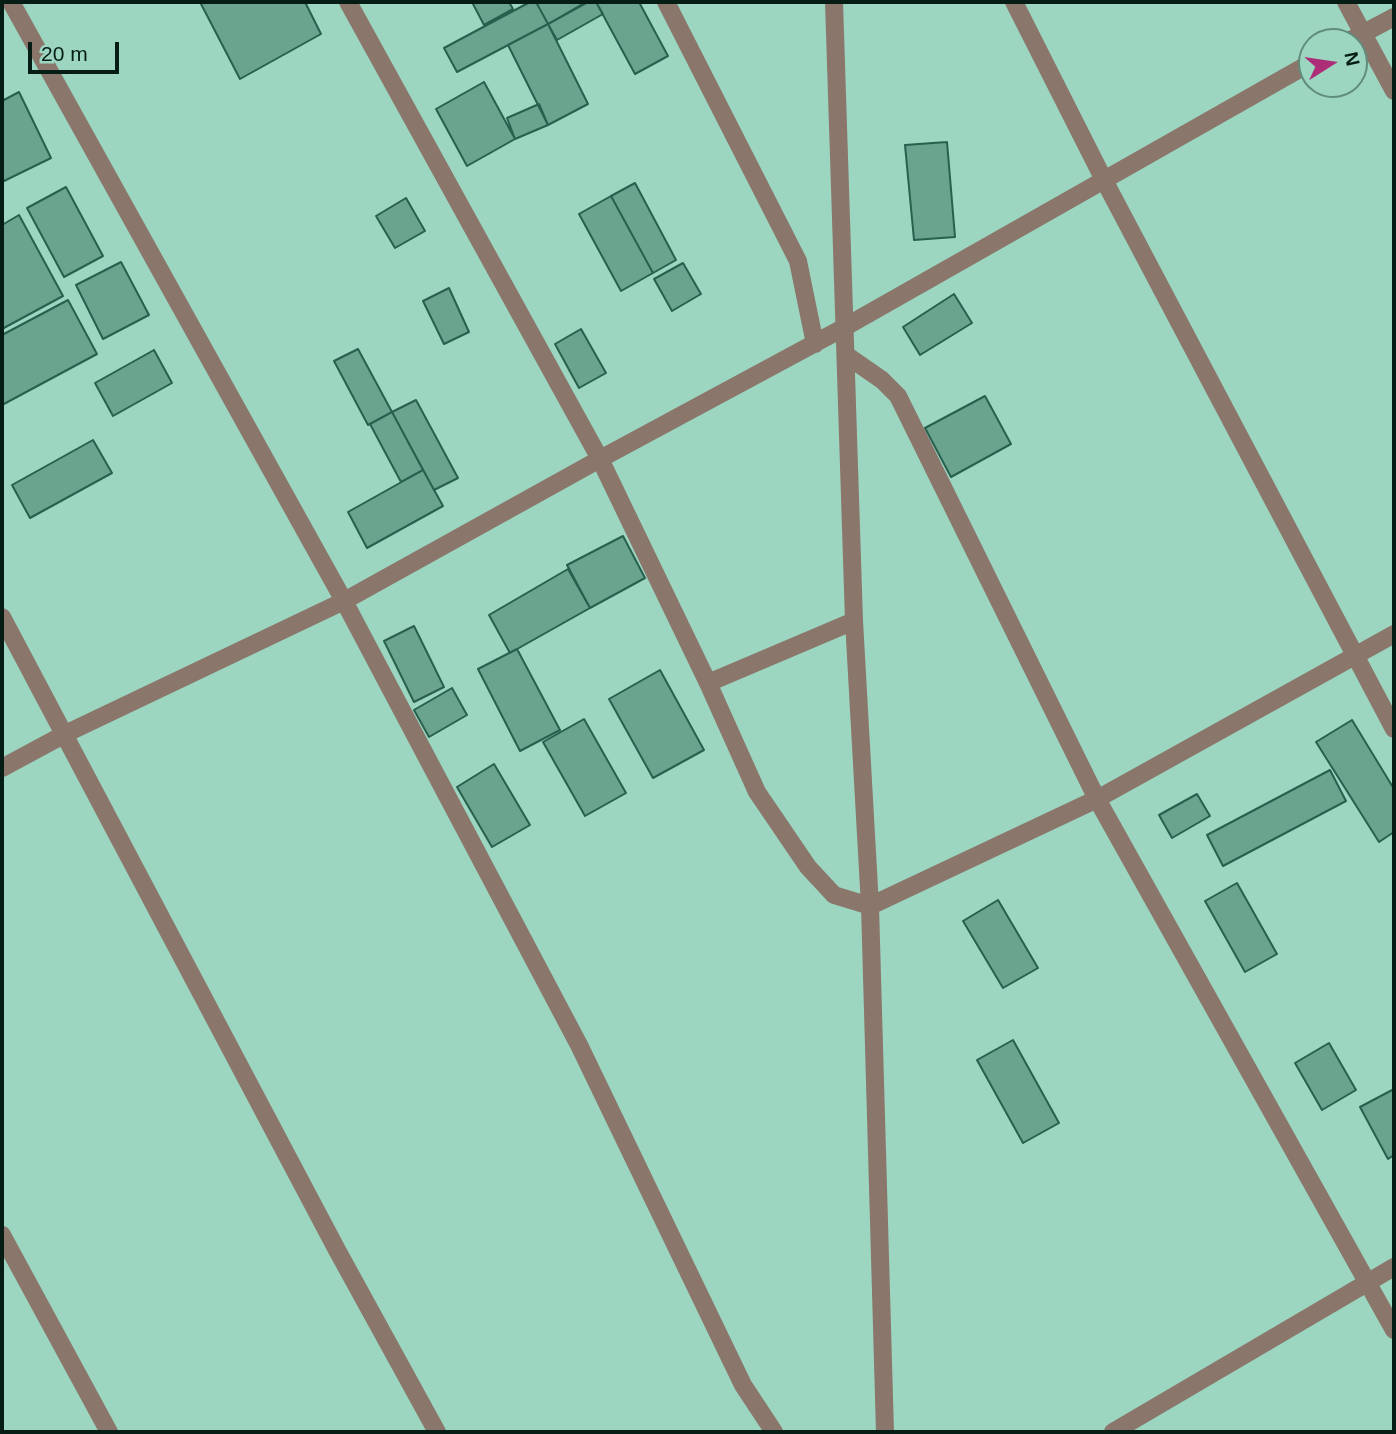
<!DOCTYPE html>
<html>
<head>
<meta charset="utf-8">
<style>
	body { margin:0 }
	#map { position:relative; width:1396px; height:1434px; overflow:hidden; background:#9cd6c0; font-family:Arial,sans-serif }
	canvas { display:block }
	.frame { position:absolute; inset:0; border:4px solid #051d15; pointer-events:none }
	.north { position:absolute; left:1298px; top:28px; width:70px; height:70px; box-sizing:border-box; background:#9cd6c0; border:2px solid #608c7c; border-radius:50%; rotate:78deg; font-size:19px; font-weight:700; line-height:28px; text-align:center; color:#051d15 }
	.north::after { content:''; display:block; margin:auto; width:24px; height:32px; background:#ae2d79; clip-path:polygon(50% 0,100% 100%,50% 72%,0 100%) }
	.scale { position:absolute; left:28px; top:42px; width:91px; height:32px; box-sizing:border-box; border:4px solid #051d15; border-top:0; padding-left:9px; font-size:21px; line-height:24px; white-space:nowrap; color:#051d15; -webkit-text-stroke:5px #9cd6c0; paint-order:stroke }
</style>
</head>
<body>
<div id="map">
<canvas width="1396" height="1434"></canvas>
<div class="frame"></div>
<div class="north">N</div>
<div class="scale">20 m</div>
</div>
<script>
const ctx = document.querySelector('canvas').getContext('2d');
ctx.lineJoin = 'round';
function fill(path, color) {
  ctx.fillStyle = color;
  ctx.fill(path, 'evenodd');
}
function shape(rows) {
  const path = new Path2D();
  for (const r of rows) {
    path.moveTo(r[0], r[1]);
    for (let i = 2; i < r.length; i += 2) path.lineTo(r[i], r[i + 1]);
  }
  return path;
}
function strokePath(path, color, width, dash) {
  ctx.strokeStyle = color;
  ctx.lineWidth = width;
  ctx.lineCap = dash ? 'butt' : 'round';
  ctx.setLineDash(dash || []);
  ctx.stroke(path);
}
const building = shape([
	[200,2,305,2,321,34,240,79,200,2],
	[472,2,509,2,513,9,484,25,472,2],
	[530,2,536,2,548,24,457,72,444,48,530,2],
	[536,2,588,2,548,24,536,2],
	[586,2,596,2,603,14,557,40,548,24,586,2],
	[596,2,639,2,668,56,635,74,596,2],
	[548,24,588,104,548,125,508,45,548,24],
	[484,82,515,139,467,166,436,109,484,82],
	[19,92,51,158,2,182,2,101,19,92],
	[539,104,548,125,515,139,507,118,539,104],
	[947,142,955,237,914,240,905,145,947,142],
	[635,183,676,260,653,273,611,196,635,183],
	[66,187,103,256,64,277,27,208,66,187],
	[611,196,653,273,621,291,579,214,611,196],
	[406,198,425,231,395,248,376,216,406,198],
	[19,215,63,296,2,329,2,225,19,215],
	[121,262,149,315,103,339,76,285,121,262],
	[683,263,701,294,672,311,654,279,683,263],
	[449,288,469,332,444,344,423,301,449,288],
	[954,294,972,323,920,355,903,327,954,294],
	[68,300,97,354,2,405,2,335,68,300],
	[581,329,606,373,579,388,555,344,581,329],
	[358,349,392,412,368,425,334,361,358,349],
	[154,350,172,383,113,416,95,383,154,350],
	[985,396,1011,444,951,477,925,428,985,396],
	[416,400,458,478,434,490,392,412,416,400],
	[392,412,423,470,401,482,370,424,392,412],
	[93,440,112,473,30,518,12,485,93,440],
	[423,470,443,506,367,548,348,512,423,470],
	[623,536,645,578,590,608,567,565,623,536],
	[568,569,590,608,510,653,489,615,568,569],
	[414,626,444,687,414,702,384,641,414,626],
	[517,649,560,730,520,751,478,669,517,649],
	[660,670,704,750,653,778,609,699,660,670],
	[452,688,467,715,429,737,414,710,452,688],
	[584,719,626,793,585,816,543,742,584,719],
	[1352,720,1394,789,1394,832,1379,842,1316,742,1352,720],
	[494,764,530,825,492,847,457,787,494,764],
	[1330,770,1346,801,1223,866,1207,835,1330,770],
	[1197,794,1210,816,1172,838,1159,815,1197,794],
	[1237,883,1277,954,1245,972,1205,901,1237,883],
	[998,900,1038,968,1003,988,963,921,998,900],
	[1013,1040,1059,1123,1023,1143,977,1060,1013,1040],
	[1329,1043,1356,1090,1322,1110,1295,1063,1329,1043],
	[1394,1089,1394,1155,1388,1159,1360,1107,1394,1089]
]);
const minor = shape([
	[11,2,344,601,579,1045,743,1385,774,1432],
	[348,2,600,459,708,683,757,792,808,867,834,895,870,906,1097,799,1394,634],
	[666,2,798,261,815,344],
	[834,2,854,621,870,906,885,1432],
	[1014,2,1104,180,1394,729],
	[1346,2,1394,91],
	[1347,42,1394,17],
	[846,355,882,380,898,396,1097,799,1394,1330],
	[2,617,337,1250,437,1432],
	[708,683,854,621],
	[2,768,65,734,344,601,600,459,845,327,1312,62],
	[2,1235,109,1432],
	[1113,1432,1394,1267]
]);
fill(building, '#6aa38e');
strokePath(building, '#28604e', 2);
strokePath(minor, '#8b766c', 18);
</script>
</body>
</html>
